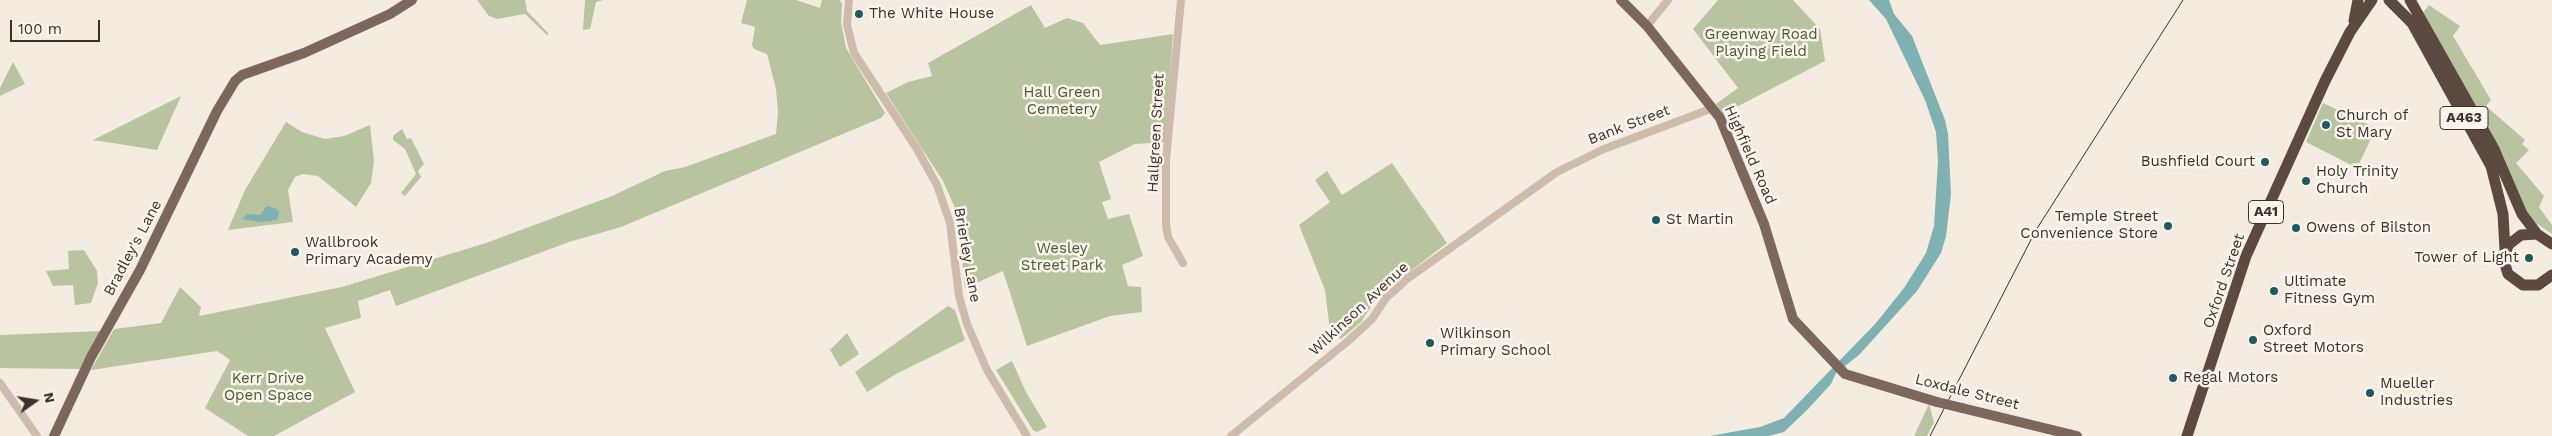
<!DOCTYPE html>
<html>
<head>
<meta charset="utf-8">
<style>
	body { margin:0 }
	#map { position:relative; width:2552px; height:436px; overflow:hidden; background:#f4ebe1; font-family:"Work Sans",sans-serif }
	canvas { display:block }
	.north { position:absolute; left:10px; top:376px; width:50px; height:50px; -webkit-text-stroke:4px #fbf5ee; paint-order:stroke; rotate:77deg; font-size:14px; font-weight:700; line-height:20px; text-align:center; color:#3b302b }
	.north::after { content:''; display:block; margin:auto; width:18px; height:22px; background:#3b302b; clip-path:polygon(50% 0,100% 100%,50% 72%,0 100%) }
	.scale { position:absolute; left:10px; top:20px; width:90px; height:22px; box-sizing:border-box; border:2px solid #3b302b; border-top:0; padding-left:6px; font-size:15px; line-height:18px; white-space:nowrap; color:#3b302b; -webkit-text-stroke:4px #fbf5ee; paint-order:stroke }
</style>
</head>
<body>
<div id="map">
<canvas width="2552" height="436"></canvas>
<div class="north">N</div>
<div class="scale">100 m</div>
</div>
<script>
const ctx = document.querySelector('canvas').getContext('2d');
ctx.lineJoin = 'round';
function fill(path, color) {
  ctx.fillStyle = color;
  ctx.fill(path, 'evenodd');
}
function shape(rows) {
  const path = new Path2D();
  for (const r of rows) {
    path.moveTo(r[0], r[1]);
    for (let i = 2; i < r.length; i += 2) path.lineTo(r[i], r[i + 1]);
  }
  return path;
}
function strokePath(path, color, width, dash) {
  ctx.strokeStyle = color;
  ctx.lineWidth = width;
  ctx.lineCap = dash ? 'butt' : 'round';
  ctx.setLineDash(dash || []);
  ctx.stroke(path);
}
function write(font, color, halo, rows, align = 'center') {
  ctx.font = font + ' "Work Sans",sans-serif';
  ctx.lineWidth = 5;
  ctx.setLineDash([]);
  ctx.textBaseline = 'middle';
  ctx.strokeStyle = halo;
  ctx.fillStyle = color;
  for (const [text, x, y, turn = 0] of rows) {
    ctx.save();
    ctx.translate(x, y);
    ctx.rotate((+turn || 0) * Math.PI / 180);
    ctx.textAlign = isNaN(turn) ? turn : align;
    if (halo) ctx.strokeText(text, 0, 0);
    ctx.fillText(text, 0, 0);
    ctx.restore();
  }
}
const green = shape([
	[477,0,525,0,527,11,548,33,548,36,525,14,497,19,489,16],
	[585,0,603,0,596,2,590,29,583,30],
	[747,0,796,0,820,8,822,0,839,0,842,3,841,22,846,48,885,113,881,118,621,227,569,242,396,306,390,290,358,301,361,318,325,328,355,392,274,436,248,436,205,408,230,360,217,351,91,370,114,329,161,323,180,287,201,307,199,316,342,287,486,243,612,196,665,171,685,167,776,134,778,112,776,89,767,54,754,49,752,45,755,27,741,23],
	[1718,0,1793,0,1820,29,1825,61,1723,114,1716,104,1738,88,1693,29],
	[1031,5,1045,28,1067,18,1083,23,1100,45,1173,34,1165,142,1135,144,1099,162,1111,199,1102,202,1108,219,1129,214,1143,256,1122,265,1128,286,1141,287,1142,312,1110,316,1027,346,1003,271,965,288,960,237,955,208,943,181,886,93,908,82,932,76,928,63],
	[2429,5,2460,26,2453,36,2491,100,2486,106,2525,140,2522,144,2529,150,2516,163,2544,196,2539,207,2552,225,2552,234,2533,221,2527,212,2502,153,2423,13],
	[13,62,25,84,0,96,0,88],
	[181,96,157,150,93,140],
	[2323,103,2376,128,2357,168,2306,142],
	[286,122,302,132,325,139,344,136,370,125,374,161,371,183,356,207,318,176,303,174,295,177,288,190,293,222,228,230,245,190],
	[402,129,407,139,411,138,424,164,418,171,421,177,405,196,401,193,416,174,405,149,393,140,393,136],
	[1392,163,1447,243,1378,296,1361,322,1341,339,1330,331,1325,290,1299,225,1330,202,1315,180,1327,171,1342,195],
	[84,250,97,271,98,283,91,303,75,305,73,285,53,286,46,271,69,269,68,251],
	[948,306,955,310,965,340,896,374,867,392,855,372],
	[102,331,80,369,0,368,0,335],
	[847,333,859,354,840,367,830,350],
	[1012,361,1026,392,1047,427,1037,432,1033,430,996,370],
	[1929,404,1934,422,1927,436,1914,436]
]);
const water = shape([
	[1869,0,1889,0,1894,14,1912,36,1945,120,1948,134,1951,194,1946,236,1941,253,1917,291,1859,355,1836,373,1831,384,1808,409,1784,432,1769,436,1710,436,1760,427,1784,418,1876,323,1904,288,1926,253,1934,226,1938,161,1936,132,1925,100,1886,19],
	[267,206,277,209,279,213,277,220,261,222,242,219,247,214,260,215]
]);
const minor = shape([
	[849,0,847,25,854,53,917,149,937,185,950,223,959,296,967,324,987,370,1027,436],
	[1181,0,1166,160,1166,225,1168,237,1183,263],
	[1647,26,1668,0],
	[0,383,37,436],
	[1231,436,1347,342,1372,319,1386,298,1407,279,1557,172,1604,149,1713,108]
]);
const major = shape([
	[1621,0,1647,26,1720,118,1764,224,1793,319,1845,374,1937,402],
	[1962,408,2077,436],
	[54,436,91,357,140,270,217,111,235,81,242,75,304,53,390,14,412,0]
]);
const highway = shape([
	[2389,0,2412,23,2491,166,2503,214,2505,250],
	[2410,0,2494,149,2522,214,2537,234],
	[2354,21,2358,0],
	[2552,244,2537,234,2521,235,2508,245,2504,261,2508,274,2523,285,2538,285,2552,275],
	[2187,436,2246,256,2325,81,2350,32,2372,0]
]);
const tram = shape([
	[1930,436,2036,230,2183,0]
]);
const majorBridge = shape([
	[1937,402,1962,408]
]);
const markers = [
	[859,14,5,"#1f5a5e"],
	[2326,125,5,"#1f5a5e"],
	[2265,162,5,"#1f5a5e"],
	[2306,181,5,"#1f5a5e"],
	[1656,220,5,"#1f5a5e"],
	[2168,226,5,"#1f5a5e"],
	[2296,228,5,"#1f5a5e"],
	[295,252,5,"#1f5a5e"],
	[2529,258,5,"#1f5a5e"],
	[2274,291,5,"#1f5a5e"],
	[2253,340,5,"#1f5a5e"],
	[1430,343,5,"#1f5a5e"],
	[2173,378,5,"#1f5a5e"],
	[2370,393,5,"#1f5a5e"]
];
const shields = [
	[2464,118,48],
	[2266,212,35]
];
const shieldNames = [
	["A463",2464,118],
	["A41",2266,212]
];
const poiNames = [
	["The White House",869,14],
	["Church of",2336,116],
	["St Mary",2336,133],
	["Bushfield Court",2255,162,"right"],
	["Holy Trinity",2316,172],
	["Church",2316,189],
	["Temple Street",2158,217,"right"],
	["Convenience Store",2158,234,"right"],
	["St Martin",1666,220],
	["Owens of Bilston",2306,228],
	["Wallbrook",305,243],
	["Primary Academy",305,260],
	["Tower of Light",2519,258,"right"],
	["Ultimate",2284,282],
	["Fitness Gym",2284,299],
	["Oxford",2263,331],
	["Street Motors",2263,348],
	["Wilkinson",1440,334],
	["Primary School",1440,351],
	["Regal Motors",2183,378],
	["Mueller",2380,384],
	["Industries",2380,401]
];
const parkNames = [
	["Greenway Road",1761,35],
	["Playing Field",1761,52],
	["Hall Green",1062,93],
	["Cemetery",1062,110],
	["Wesley",1062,249],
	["Street Park",1062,266],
	["Kerr Drive",268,379],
	["Open Space",268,396]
];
const streetNames = [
	["Bank Street",1629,125,-21],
	["Hallgreen Street",1156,133,-87],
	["Highfield Road",1750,155,66],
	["Bradley's Lane",133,248,-62],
	["Brierley Lane",967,255,80],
	["Oxford Street",2224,281,-71],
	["Wilkinson Avenue",1359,309,-43],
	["Loxdale Street",1967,392,14]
];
fill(green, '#b8c4a0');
fill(water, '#7fb0b2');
strokePath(minor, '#cdbbac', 8);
strokePath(major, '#7d675c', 10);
strokePath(highway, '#5c4a42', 11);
strokePath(tram, '#3b302b', 1);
strokePath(majorBridge, '#7d675c', 10);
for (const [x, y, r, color] of markers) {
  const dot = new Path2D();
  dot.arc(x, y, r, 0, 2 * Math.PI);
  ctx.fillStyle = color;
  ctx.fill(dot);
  strokePath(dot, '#fbf5ee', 2);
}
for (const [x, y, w] of shields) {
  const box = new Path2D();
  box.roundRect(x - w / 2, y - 11.5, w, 23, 4);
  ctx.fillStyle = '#fbf5ee';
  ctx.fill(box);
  strokePath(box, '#3b302b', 1);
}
write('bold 14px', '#3b302b', null, shieldNames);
write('15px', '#3b302b', '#fbf5ee', poiNames, 'left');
write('15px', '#4a5a2e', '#fbf5ee', parkNames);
write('15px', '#3b302b', '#fbf5ee', streetNames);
</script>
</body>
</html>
